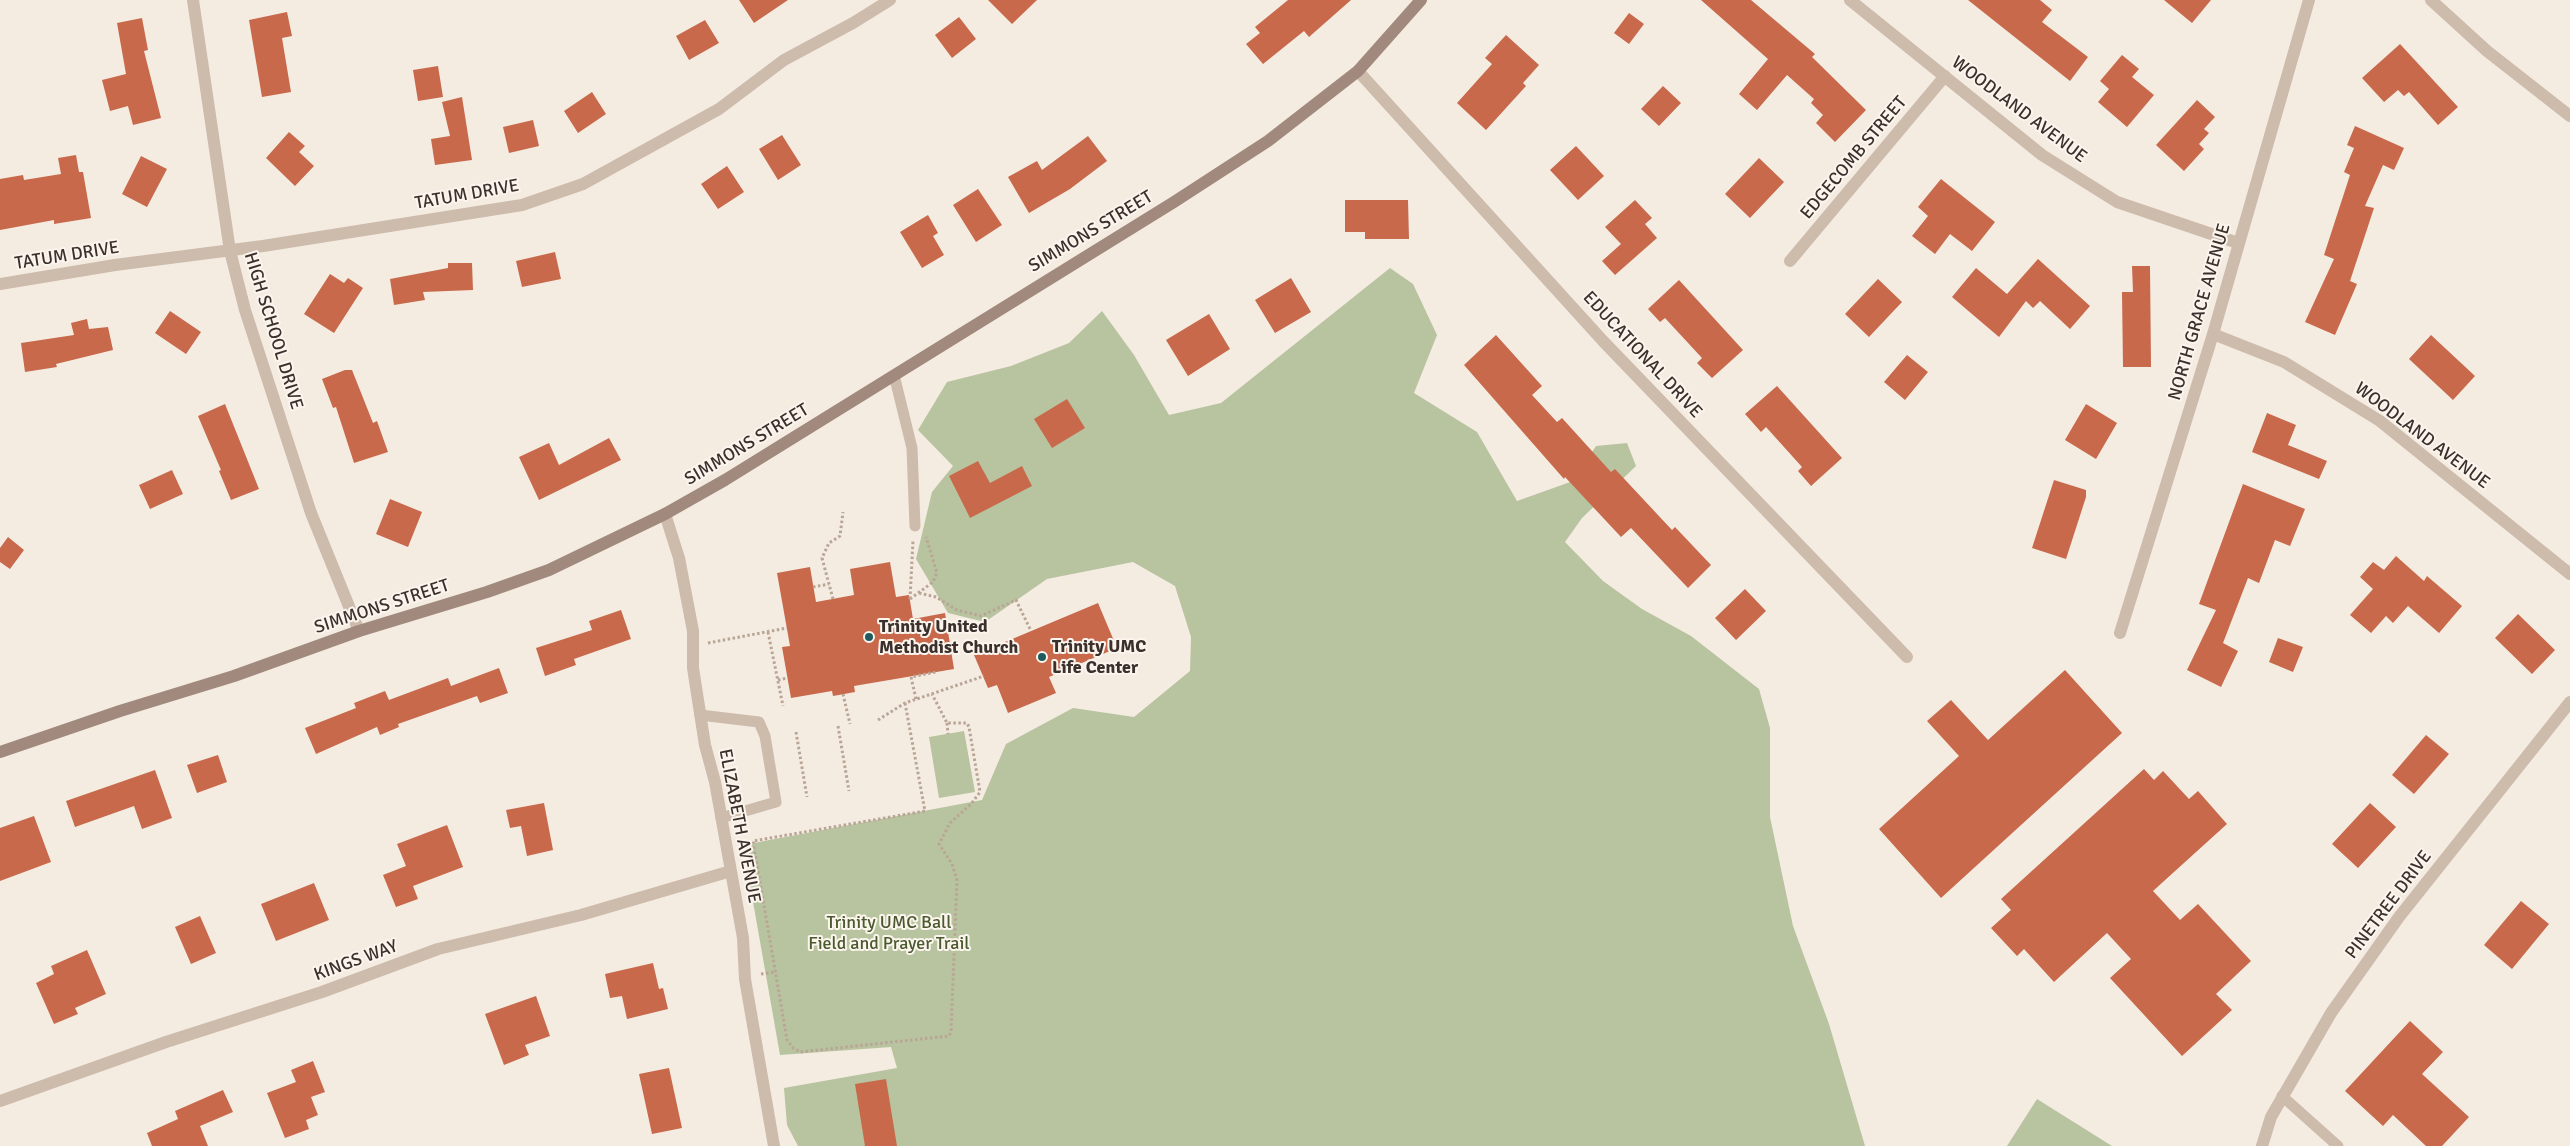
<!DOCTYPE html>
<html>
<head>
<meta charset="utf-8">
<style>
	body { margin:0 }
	canvas { display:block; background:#f4ebe1 }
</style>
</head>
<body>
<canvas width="2570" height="1146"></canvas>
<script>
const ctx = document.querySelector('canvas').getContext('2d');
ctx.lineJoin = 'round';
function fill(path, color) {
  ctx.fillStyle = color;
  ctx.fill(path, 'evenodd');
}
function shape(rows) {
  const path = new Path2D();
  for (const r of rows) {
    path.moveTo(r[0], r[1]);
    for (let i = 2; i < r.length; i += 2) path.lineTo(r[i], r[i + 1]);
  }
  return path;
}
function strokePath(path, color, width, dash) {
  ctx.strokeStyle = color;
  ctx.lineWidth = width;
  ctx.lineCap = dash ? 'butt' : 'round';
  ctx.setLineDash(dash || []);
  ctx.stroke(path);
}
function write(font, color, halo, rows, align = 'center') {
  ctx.font = font + ' Signika,sans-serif';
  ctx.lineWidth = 4;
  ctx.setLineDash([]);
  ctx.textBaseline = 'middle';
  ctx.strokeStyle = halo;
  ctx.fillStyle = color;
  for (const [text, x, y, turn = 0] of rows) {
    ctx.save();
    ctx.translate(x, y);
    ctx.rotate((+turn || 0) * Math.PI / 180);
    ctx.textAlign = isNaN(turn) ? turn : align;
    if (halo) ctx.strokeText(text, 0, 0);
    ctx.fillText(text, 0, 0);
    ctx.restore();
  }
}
const green = shape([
	[1390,268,1413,284,1437,335,1414,393,1477,432,1517,501,1573,481,1596,446,1627,443,1636,466,1582,518,1565,542,1603,581,1642,609,1691,636,1759,689,1770,728,1770,817,1793,926,1829,1024,1865,1146,798,1146,787,1125,784,1088,897,1068,891,1047,780,1055,743,845,982,800,1006,744,1073,708,1134,717,1190,671,1191,637,1175,586,1133,562,1047,579,985,622,948,613,916,559,932,492,953,466,918,430,947,382,1011,366,1069,343,1102,311,1134,355,1169,415,1221,403],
	[964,731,975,792,939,798,929,737],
	[2037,1099,2112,1146,2007,1146]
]);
const building = shape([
	[739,0,788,0,754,23],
	[988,0,1037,0,1012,24],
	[1288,0,1351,0,1309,37,1304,31,1263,64,1246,44,1260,33,1255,27],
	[1701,0,1751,0,1815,54,1812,57,1866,110,1835,142,1816,123,1823,115,1811,103,1814,99,1787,75,1757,110,1739,94,1768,59],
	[1968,0,2040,0,2052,10,2042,22,2088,57,2070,81],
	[2164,0,2211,0,2192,23],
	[287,12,292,36,282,38,291,92,262,97,249,20],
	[1629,13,1644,24,1629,44,1614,33],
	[959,17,976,39,952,58,935,35],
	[142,18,148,50,144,51,161,118,133,125,128,106,110,111,102,80,126,74,117,23],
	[705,20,719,43,689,60,676,36],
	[1506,35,1539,65,1523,83,1526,86,1486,130,1457,103,1492,64,1485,58],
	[2400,44,2458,107,2438,125,2409,92,2404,96,2398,90,2384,102,2362,78],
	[2122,55,2139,69,2132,77,2154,95,2127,127,2098,102,2109,89,2100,81],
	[438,66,443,97,418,101,413,70],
	[1663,86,1681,103,1659,126,1641,109],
	[592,92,606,114,578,133,564,111],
	[462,97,472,160,435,165,431,139,450,136,442,102],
	[2197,100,2215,117,2204,129,2209,133,2199,144,2204,149,2184,171,2156,145],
	[533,120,539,146,509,153,503,127],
	[2355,126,2404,148,2394,170,2383,165,2365,206,2374,208,2350,281,2357,284,2335,335,2305,322,2334,259,2324,255,2350,175,2344,172,2354,148,2347,145],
	[289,132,305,146,299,152,314,166,295,186,266,158],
	[782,135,801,165,778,180,759,149],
	[1088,136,1107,161,1070,189,1029,213,1008,177,1037,161,1042,170],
	[1576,146,1604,176,1578,200,1550,170],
	[76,155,79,172,83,172,91,218,54,224,54,220,0,230,0,179,23,175,24,180,61,174,58,158],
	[141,156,167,169,147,207,122,194],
	[1759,158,1784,182,1750,218,1725,194],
	[727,166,744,192,718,209,701,184],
	[1941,179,1995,222,1972,251,1950,234,1935,254,1912,236,1928,216,1918,207],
	[978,189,1002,225,976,242,953,205],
	[1345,200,1408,200,1409,239,1365,239,1365,232,1345,232],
	[1635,200,1652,218,1645,224,1657,238,1615,275,1602,261,1621,244,1605,227],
	[928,215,938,233,933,236,944,255,922,268,900,232],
	[555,252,561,279,522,287,516,261],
	[2038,259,2090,306,2070,329,2040,301,2033,308,2026,301,1999,337,1952,297,1976,268,2007,294],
	[448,263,472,263,473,290,423,292,425,300,394,305,390,279,448,268],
	[2132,266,2150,266,2151,367,2123,367,2122,292,2133,292],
	[330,274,344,283,348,278,363,288,334,333,304,314],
	[1291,278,1311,312,1275,333,1255,300],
	[1878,279,1902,302,1869,337,1845,314],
	[1679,280,1743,350,1712,378,1697,363,1702,358,1665,318,1660,322,1648,309],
	[170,311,201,332,186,354,155,333],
	[1209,314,1230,349,1188,376,1166,340],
	[87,319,89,329,108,327,113,350,56,364,57,367,25,372,21,343,74,335,71,323],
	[1496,335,1542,386,1532,395,1557,422,1562,418,1611,472,1615,469,1672,530,1675,527,1711,565,1688,588,1631,528,1621,537,1565,477,1564,479,1464,365],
	[2431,335,2475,376,2453,400,2409,359],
	[1907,355,1928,372,1905,400,1884,382],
	[345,370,352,370,373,423,377,421,388,452,354,463,336,407,333,408,322,379],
	[1777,386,1842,458,1811,486,1798,471,1802,467,1766,427,1761,432,1745,414],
	[1067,399,1085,428,1052,448,1034,419],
	[225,404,259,489,231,500,219,471,221,470,198,416],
	[2086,404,2117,423,2096,459,2065,440],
	[2267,413,2296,425,2288,445,2327,461,2319,479,2252,452],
	[609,438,621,460,539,500,519,457,549,443,559,465],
	[978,461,990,483,1022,466,1032,486,970,518,949,476],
	[172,470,183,494,150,509,139,485],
	[2054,480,2086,490,2086,497,2066,559,2032,548],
	[2243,484,2305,509,2290,546,2275,540,2259,583,2248,578,2223,643,2238,651,2221,687,2187,670,2216,610,2199,604],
	[390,499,422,512,408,547,376,534],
	[8,537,24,550,10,569,0,562,0,548],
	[2396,556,2424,581,2427,576,2462,606,2439,633,2408,606,2393,623,2386,616,2371,633,2350,615,2373,589,2360,577,2373,562,2384,570],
	[890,562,896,597,909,595,913,619,945,613,954,669,854,686,855,692,833,696,832,691,791,698,782,647,790,646,777,573,810,567,816,602,854,595,850,569],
	[1745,589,1766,611,1736,640,1715,618],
	[1098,603,1117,648,1049,677,1056,693,1008,713,997,685,988,688,974,655],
	[621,610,631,639,574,659,576,665,545,676,536,648,592,630,589,621],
	[2518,614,2555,650,2532,674,2495,638],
	[2278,638,2303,647,2293,672,2269,662],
	[499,668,508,693,480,703,477,696,398,724,399,727,380,735,377,727,316,754,305,728,356,708,354,703,385,691,389,700,448,678,451,686],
	[2065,670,2122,733,1941,898,1879,829,1959,756,1927,721,1951,700,1988,740],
	[2426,735,2449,754,2414,794,2392,775],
	[218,755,227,782,197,793,187,765],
	[2144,769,2154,780,2163,771,2189,799,2198,791,2227,824,2153,891,2180,920,2198,904,2251,961,2216,994,2232,1010,2182,1056,2110,978,2131,959,2107,933,2054,982,2024,949,2017,956,1991,928,2011,910,2001,899],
	[155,770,172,818,142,829,134,806,75,827,66,801],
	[544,803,553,850,527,856,521,826,510,828,506,810],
	[2370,803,2396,827,2358,868,2332,844],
	[34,816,51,862,0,881,0,828],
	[447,825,463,867,413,886,418,899,396,907,383,875,406,866,397,844],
	[314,883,329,920,276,941,261,904],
	[2521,901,2549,924,2512,969,2484,945],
	[200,916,216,953,191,964,175,927],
	[87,950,106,994,75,1008,78,1014,54,1024,36,983,54,974,51,966],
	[653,963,659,989,663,988,668,1009,627,1019,622,996,610,998,605,974],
	[536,996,550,1036,525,1045,529,1055,504,1065,485,1014],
	[2410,1021,2443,1052,2422,1074,2469,1117,2442,1146,2426,1146,2393,1115,2383,1126,2345,1091],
	[313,1061,325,1092,311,1097,318,1115,306,1120,309,1129,285,1138,267,1093,296,1082,291,1070],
	[669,1068,682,1128,652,1134,639,1074],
	[886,1079,897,1146,865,1146,855,1084],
	[223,1090,233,1112,200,1126,208,1146,152,1146,147,1133,178,1119,175,1111]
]);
const path = shape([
	[813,587,829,584],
	[919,593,936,597,957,610,981,616,1016,600,1031,631],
	[833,599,822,558,829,543,840,536,843,512],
	[910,599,933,582,937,573,926,537],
	[910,599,913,541],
	[768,632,783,706],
	[708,643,787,628],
	[778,680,787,678],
	[843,694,850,724],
	[916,699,911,677,936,672],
	[905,703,925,811,753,841,787,1040,793,1048,800,1052,949,1036,951,1032,957,880,952,864,939,844,950,823,971,804,980,792,969,727,967,723,947,723,932,694],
	[878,720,905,703,984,676],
	[947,723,948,734],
	[838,726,849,791],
	[796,732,807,797],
	[761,974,776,972]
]);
const lane = shape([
	[894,375,912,448,915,526],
	[700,715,759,722,765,736,776,802,721,818],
	[2282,1096,2338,1146]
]);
const street = shape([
	[193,0,230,251,245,310,311,513,359,631],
	[1850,0,2042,155,2117,202,2238,243],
	[2431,0,2487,51,2570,116],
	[1358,71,1603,341,1907,657],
	[1790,261,1945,76],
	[0,284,115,265,263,246,522,205,583,184,719,109,784,60,853,23,890,0],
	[2213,334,2284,362,2380,421,2570,574],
	[665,514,679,558,693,631,693,668,705,745,715,782,743,938,745,979,774,1146],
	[2120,633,2213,334,2309,0],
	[0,1101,166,1042,322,992,438,949,581,915,731,871],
	[2262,1146,2271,1117,2331,1013,2399,917,2570,702]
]);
const secondary = shape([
	[0,752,120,711,234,676,359,631,487,592,549,570,665,514,725,480,1174,202,1268,141,1358,71,1421,0]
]);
const markers = [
	[869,637,5,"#1f5a5e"],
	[1042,657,5,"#1f5a5e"]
];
const streetNames = [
	["WOODLAND AVENUE",2019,110,37],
	["EDGECOMB STREET",1854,158,-50],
	["TATUM DRIVE",467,195,-10],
	["SIMMONS STREET",1091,232,-31],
	["TATUM DRIVE",67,256,-9],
	["NORTH GRACE AVENUE",2200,312,-74],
	["HIGH SCHOOL DRIVE",273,331,73],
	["EDUCATIONAL DRIVE",1642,355,47],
	["WOODLAND AVENUE",2422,436,37],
	["SIMMONS STREET",747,445,-31],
	["SIMMONS STREET",382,607,-18],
	["ELIZABETH AVENUE",739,826,79],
	["PINETREE DRIVE",2389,905,-53],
	["KINGS WAY",356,961,-20]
];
const poiNames = [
	["Trinity United",879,627],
	["Methodist Church",879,648],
	["Trinity UMC",1052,647],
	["Life Center",1052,668]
];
const parkNames = [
	["Trinity UMC Ball",889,923],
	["Field and Prayer Trail",889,944]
];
fill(green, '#b8c4a0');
fill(building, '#c8694b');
strokePath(path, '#b9a596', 3, [2.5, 2.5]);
strokePath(lane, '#cdbbac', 11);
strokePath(street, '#cdbbac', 12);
strokePath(secondary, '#a18a7d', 12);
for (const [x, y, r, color] of markers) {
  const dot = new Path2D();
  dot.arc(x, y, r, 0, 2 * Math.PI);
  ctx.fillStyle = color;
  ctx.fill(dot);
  strokePath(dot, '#fbf5ee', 2);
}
write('18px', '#3b302b', '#fbf5ee', streetNames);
write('bold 18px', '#3b302b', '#fbf5ee', poiNames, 'left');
write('18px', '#4a5a2e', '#fbf5ee', parkNames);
</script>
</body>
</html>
